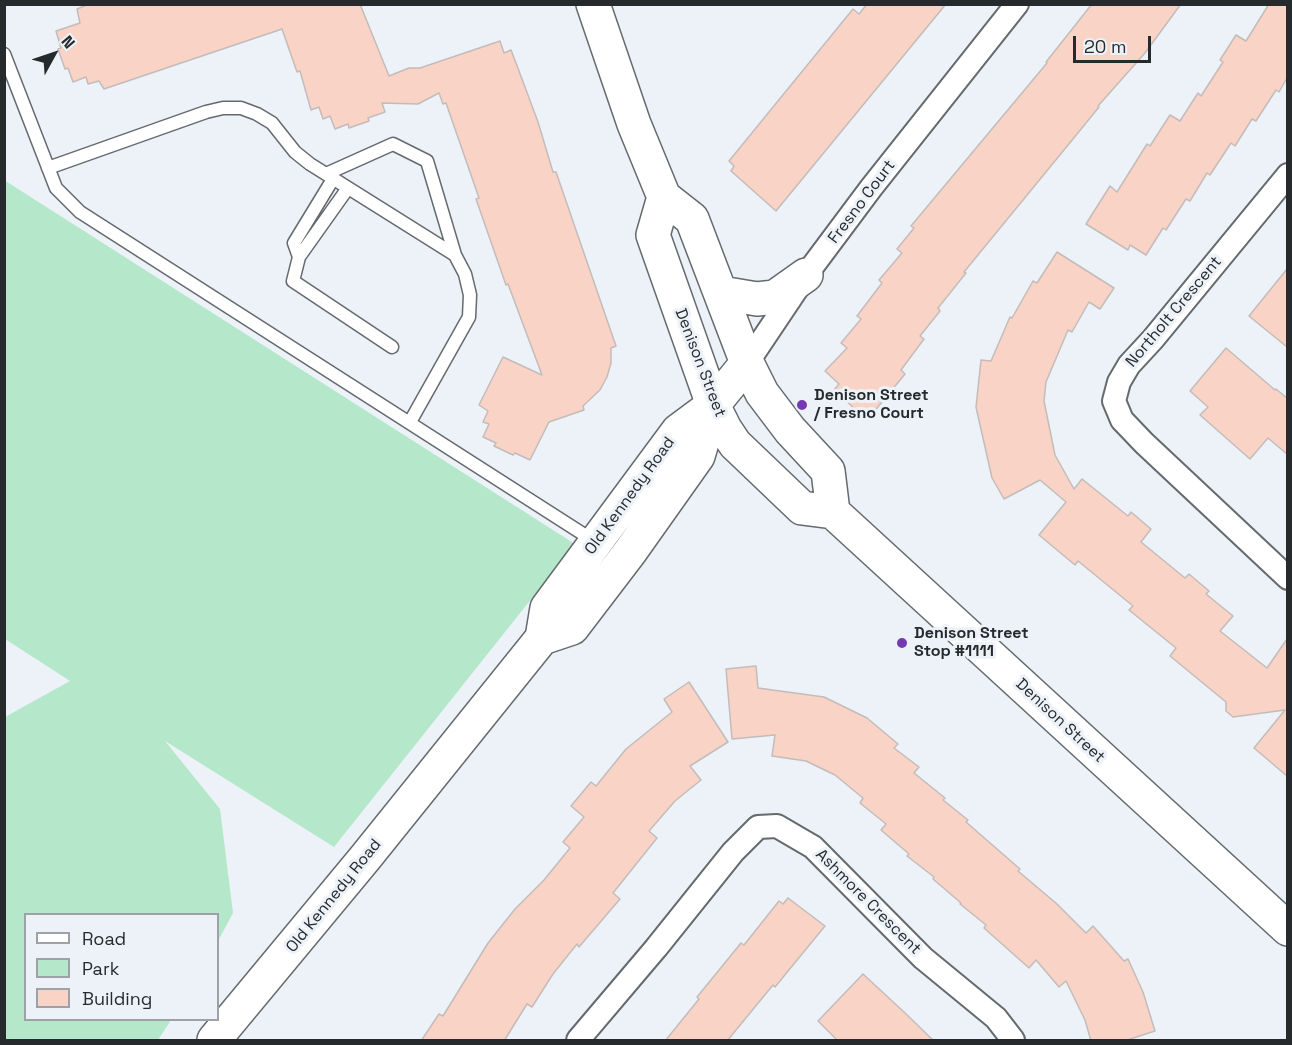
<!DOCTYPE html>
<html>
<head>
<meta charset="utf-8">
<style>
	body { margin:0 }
	#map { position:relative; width:1292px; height:1045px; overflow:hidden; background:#ecf2f7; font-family:"Space Grotesk",sans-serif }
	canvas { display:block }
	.frame { position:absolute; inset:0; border:6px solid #272a2c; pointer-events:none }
	.legend { position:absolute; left:24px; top:913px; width:195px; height:108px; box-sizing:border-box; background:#ecf2f7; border:2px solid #9da2a6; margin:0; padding:8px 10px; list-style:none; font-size:18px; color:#272a2c }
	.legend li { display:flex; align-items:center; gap:12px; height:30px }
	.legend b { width:30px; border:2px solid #9da2a6 }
	.north { position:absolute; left:24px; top:24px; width:60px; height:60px; -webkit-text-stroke:4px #ecf2f7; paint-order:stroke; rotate:50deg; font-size:16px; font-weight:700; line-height:24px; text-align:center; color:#272a2c }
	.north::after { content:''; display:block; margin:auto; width:21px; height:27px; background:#272a2c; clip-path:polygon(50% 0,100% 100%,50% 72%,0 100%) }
	.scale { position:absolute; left:1073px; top:36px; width:78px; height:27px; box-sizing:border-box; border:3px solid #272a2c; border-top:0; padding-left:8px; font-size:18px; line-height:21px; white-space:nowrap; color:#272a2c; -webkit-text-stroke:4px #ecf2f7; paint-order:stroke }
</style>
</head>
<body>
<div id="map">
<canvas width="1292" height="1045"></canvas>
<div class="frame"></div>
<ul class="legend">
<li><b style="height:8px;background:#fff"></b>Road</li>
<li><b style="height:16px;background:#b5e8ca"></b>Park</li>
<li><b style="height:16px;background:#f8d3c6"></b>Building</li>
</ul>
<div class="north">N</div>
<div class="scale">20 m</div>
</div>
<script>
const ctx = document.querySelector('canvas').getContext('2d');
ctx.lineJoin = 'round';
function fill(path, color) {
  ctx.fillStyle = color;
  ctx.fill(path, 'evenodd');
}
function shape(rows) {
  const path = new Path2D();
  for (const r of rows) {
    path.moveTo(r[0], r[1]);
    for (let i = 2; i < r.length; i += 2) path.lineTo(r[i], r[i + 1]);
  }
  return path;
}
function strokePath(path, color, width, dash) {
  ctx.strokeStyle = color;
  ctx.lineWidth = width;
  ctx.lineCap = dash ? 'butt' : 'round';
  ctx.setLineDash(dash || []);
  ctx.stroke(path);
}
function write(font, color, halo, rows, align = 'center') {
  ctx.font = font + ' "Space Grotesk",sans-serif';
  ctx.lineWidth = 6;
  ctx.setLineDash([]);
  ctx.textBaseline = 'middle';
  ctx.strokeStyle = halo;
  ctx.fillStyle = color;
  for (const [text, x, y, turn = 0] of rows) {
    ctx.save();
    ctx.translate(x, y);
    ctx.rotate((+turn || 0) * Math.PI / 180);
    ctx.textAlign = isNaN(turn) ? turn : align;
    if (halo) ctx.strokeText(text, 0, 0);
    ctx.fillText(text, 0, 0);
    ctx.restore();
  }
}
const green = shape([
	[4,180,575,544,334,847,165,741,220,809,233,913,218,941,218,914,26,914,26,1020,171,1020,158,1040,5,1040,5,717,70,681,5,639]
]);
const building = shape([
	[89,4,360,4,389,76,409,68,420,68,500,41,504,53,511,50,519,71,538,122,553,172,556,172,616,346,611,348,611,363,607,377,600,390,583,406,584,410,549,422,530,460,515,453,513,455,494,446,496,443,483,437,489,424,483,422,488,411,479,405,503,357,542,375,508,284,506,285,476,199,479,198,446,103,443,104,439,93,418,104,382,103,385,112,368,118,369,121,349,128,348,124,335,129,330,116,323,119,319,107,311,110,300,71,297,72,282,29,104,89,99,81,88,84,86,77,73,82,68,68,65,69,58,49,61,48,56,31,80,23,77,9,89,4],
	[867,4,946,4,776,211,731,171,734,166,729,161,853,9,859,14,867,4],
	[1092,4,1181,4,1145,53,1098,106,1099,107,1073,139,964,272,966,273,938,308,940,311,920,336,924,339,901,370,905,374,873,413,871,411,865,418,834,390,839,384,825,371,847,348,841,343,861,319,857,316,882,283,879,280,902,253,897,249,914,228,911,226,1047,63,1046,62,1092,4],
	[1269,4,1287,4,1287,78,1279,92,1276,90,1256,121,1252,119,1235,146,1231,143,1210,175,1207,173,1190,201,1186,199,1166,230,1163,228,1146,255,1130,245,1128,250,1086,224,1110,186,1117,192,1147,144,1150,146,1170,115,1180,121,1198,93,1201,96,1223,62,1220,60,1236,35,1246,41,1269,4],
	[1057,252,1114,288,1100,309,1089,302,1072,332,1068,330,1046,382,1044,401,1055,455,1074,489,1082,479,1128,516,1131,512,1151,529,1141,542,1185,578,1189,574,1209,591,1206,594,1233,616,1220,631,1267,668,1287,639,1287,776,1254,748,1285,710,1233,717,1226,711,1226,702,1170,656,1176,648,1129,610,1133,606,1078,561,1075,565,1039,535,1066,502,1040,480,1004,499,992,478,976,407,981,360,991,361,1010,317,1012,318,1033,281,1037,283,1057,252],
	[1287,269,1287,347,1249,316,1287,269],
	[1226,348,1275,390,1276,389,1287,398,1287,454,1268,438,1250,459,1200,415,1208,407,1190,391,1226,348],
	[756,666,758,688,824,697,867,718,898,744,894,748,919,767,914,773,945,798,943,800,968,820,966,822,1020,869,1018,871,1057,904,1086,933,1093,926,1124,961,1128,959,1143,992,1155,1031,1124,1041,1091,1041,1085,1020,1066,981,1059,987,1036,960,1029,968,984,928,986,925,960,904,961,903,933,879,934,877,907,856,909,854,881,830,886,824,860,803,863,798,835,775,806,761,772,756,775,735,732,739,726,669,756,666],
	[689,682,728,742,690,766,701,780,675,801,649,831,657,838,613,893,620,899,579,947,577,944,553,974,532,1007,527,1004,504,1041,421,1041,439,1014,443,1016,488,943,515,909,544,880,570,848,563,842,584,817,571,806,591,782,596,786,626,749,672,712,664,699,689,682],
	[788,898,825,926,775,987,773,985,727,1041,665,1041,699,999,697,997,741,943,744,945,779,901,783,904,788,898],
	[863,974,904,1012,934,1041,838,1041,818,1021,863,974]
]);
const lane = shape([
	[4,54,56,188,80,212,594,541],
	[48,168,206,112,223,108,241,108,257,114,272,123,295,152,310,164,455,255,465,274,470,295,469,317,410,422],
	[326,174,393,144,427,161,455,255],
	[333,179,294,243,299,257,348,188],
	[299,257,293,281,392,347]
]);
const street = shape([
	[1288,175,1153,339,1129,365,1119,382,1114,401,1122,420,1144,443,1288,578],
	[747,363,806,275,871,188,1017,4],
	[578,1040,656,948,733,852,758,827,777,826,813,847,923,958,996,1018,1013,1040]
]);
const secondary = shape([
	[593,4,634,124,664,197,692,219,747,363,762,393,790,430,828,471,833,512],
	[664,197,653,235,713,405,725,429,735,444,802,508,833,512,1288,929],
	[721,293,757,299,775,297,806,275],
	[542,638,572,628,630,552,698,456,713,405],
	[214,1040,365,858,542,638,547,608,678,431,713,405,747,363]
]);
const markers = [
	[802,405,6,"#753ab0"],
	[902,643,6,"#753ab0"]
];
const streetNames = [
	["Fresno Court",862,202,-53],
	["Northolt Crescent",1174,312,-50],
	["Denison Street",700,363,69],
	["Old Kennedy Road",630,496,-54],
	["Denison Street",1060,721,43],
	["Old Kennedy Road",334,896,-51],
	["Ashmore Crescent",868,902,45]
];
const poiNames = [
	["Denison Street",814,396],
	["/ Fresno Court",814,414],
	["Denison Street",914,634],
	["Stop #1111",914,652]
];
fill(green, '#b5e8ca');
fill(building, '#f8d3c6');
strokePath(building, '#c4bcba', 1.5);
strokePath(lane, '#646a6e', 15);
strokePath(street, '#646a6e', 26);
strokePath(secondary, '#646a6e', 36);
strokePath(lane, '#fff', 12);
strokePath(street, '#fff', 22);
strokePath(secondary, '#fff', 33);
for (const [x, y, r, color] of markers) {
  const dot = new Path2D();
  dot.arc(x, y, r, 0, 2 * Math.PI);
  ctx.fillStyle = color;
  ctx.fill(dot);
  strokePath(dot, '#ecf2f7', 2);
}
write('16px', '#272a2c', '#ecf2f7', streetNames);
write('bold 16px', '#272a2c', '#ecf2f7', poiNames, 'left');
</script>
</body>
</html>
